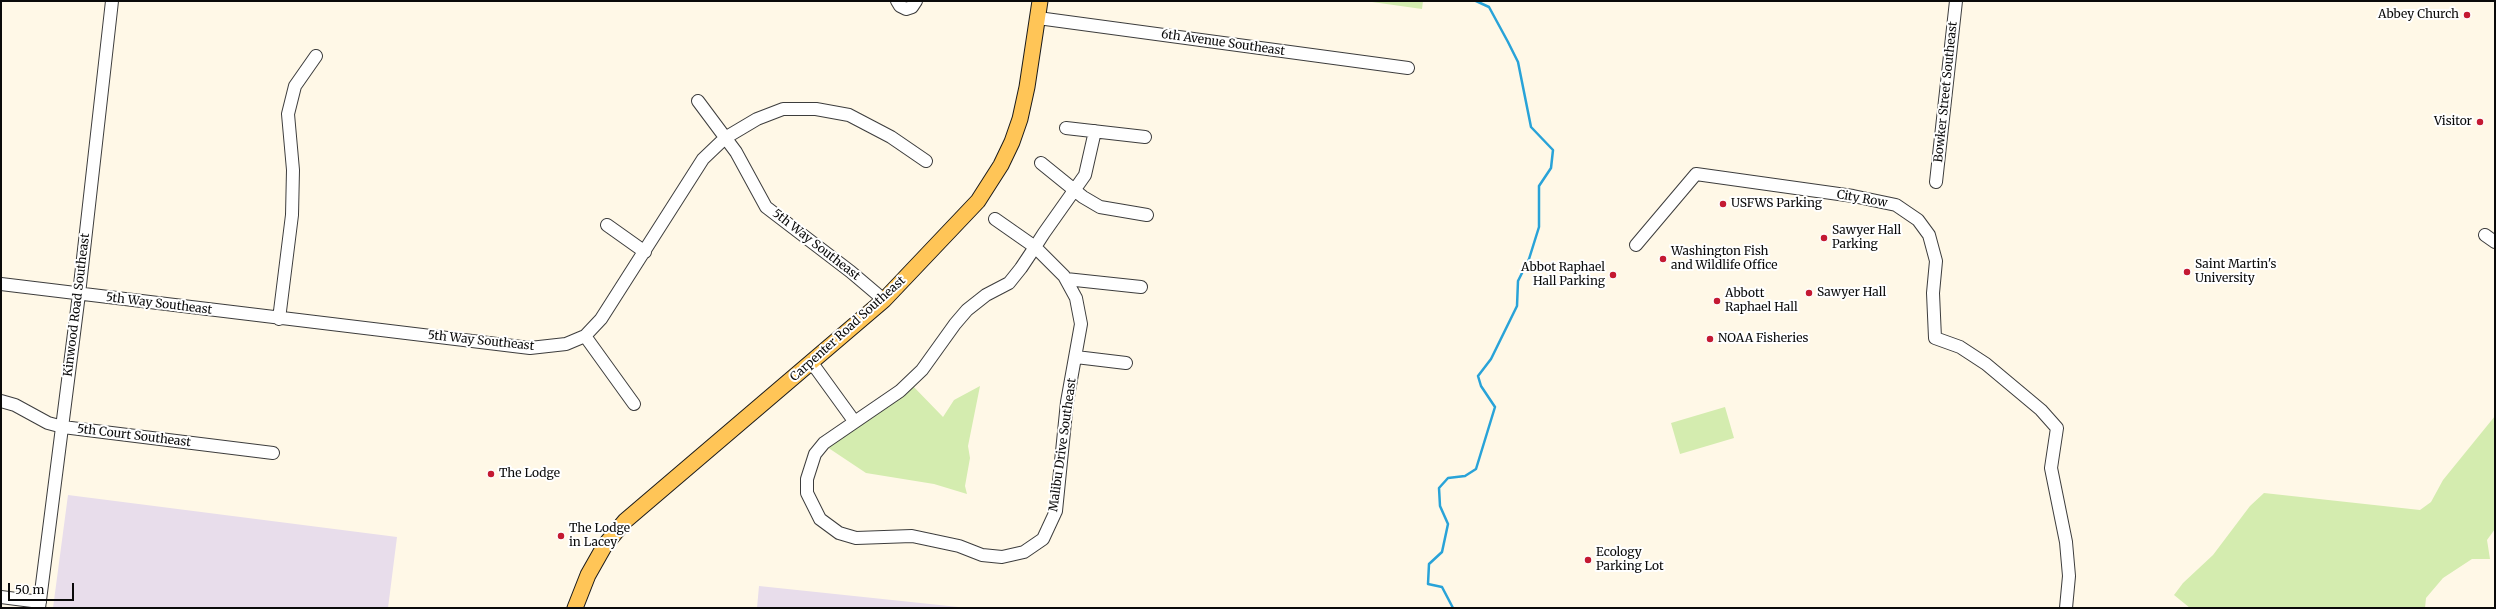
<!DOCTYPE html>
<html>
<head>
<meta charset="utf-8">
<style>
	body { margin:0 }
	#map { position:relative; width:2496px; height:609px; overflow:hidden; background:#fff8e7; font-family:Merriweather,serif }
	canvas { display:block }
	.frame { position:absolute; inset:0; border:2px solid #0a0a0a; pointer-events:none }
	.scale { position:absolute; left:8px; top:583px; width:66px; height:18px; box-sizing:border-box; border:2px solid #0a0a0a; border-top:0; padding-left:5px; font-size:12px; line-height:14px; white-space:nowrap; color:#0a0a0a; -webkit-text-stroke:3px #fff; paint-order:stroke }
</style>
</head>
<body>
<div id="map">
<canvas width="2496" height="609"></canvas>
<div class="frame"></div>
<div class="scale">50 m</div>
</div>
<script>
const ctx = document.querySelector('canvas').getContext('2d');
ctx.lineJoin = 'round';
function fill(path, color) {
  ctx.fillStyle = color;
  ctx.fill(path, 'evenodd');
}
function shape(rows) {
  const path = new Path2D();
  for (const r of rows) {
    path.moveTo(r[0], r[1]);
    for (let i = 2; i < r.length; i += 2) path.lineTo(r[i], r[i + 1]);
  }
  return path;
}
function strokePath(path, color, width, dash) {
  ctx.strokeStyle = color;
  ctx.lineWidth = width;
  ctx.lineCap = dash ? 'butt' : 'round';
  ctx.setLineDash(dash || []);
  ctx.stroke(path);
}
function write(font, color, halo, rows, align = 'center') {
  ctx.font = font + ' Merriweather,serif';
  ctx.lineWidth = 4;
  ctx.setLineDash([]);
  ctx.textBaseline = 'middle';
  ctx.strokeStyle = halo;
  ctx.fillStyle = color;
  for (const [text, x, y, turn = 0] of rows) {
    ctx.save();
    ctx.translate(x, y);
    ctx.rotate((+turn || 0) * Math.PI / 180);
    ctx.textAlign = isNaN(turn) ? turn : align;
    if (halo) ctx.strokeText(text, 0, 0);
    ctx.fillText(text, 0, 0);
    ctx.restore();
  }
}
const industrial = shape([
	[68,495,397,537,388,608,53,608],
	[759,586,968,608,757,608]
]);
const green = shape([
	[1365,1,1423,1,1422,9],
	[910,383,943,417,954,400,980,386,968,446,970,458,965,486,967,494,934,484,866,473,824,445],
	[1725,407,1734,438,1680,454,1671,423],
	[2495,416,2495,529,2487,540,2490,559,2472,559,2443,578,2426,598,2425,608,2190,608,2174,595,2183,583,2213,555,2250,506,2264,493,2420,510,2431,502,2443,480]
]);
const stream = shape([
	[1453,608,1442,587,1428,584,1429,564,1442,552,1448,524,1440,506,1439,488,1448,478,1465,476,1476,469,1495,407,1481,386,1478,376,1491,359,1517,306,1518,281,1529,259,1539,227,1539,186,1551,168,1553,150,1531,127,1518,62,1508,42,1489,7,1476,1]
]);
const minor = shape([
	[897,1,900,6,906,9,912,7,916,1],
	[1038,18,1408,68],
	[698,101,736,152,766,207,851,272,884,300],
	[1066,128,1145,137],
	[1041,163,1083,197,1100,207,1147,215],
	[1936,182,1956,1],
	[995,219,1035,247,1064,276,1076,298,1081,324,1067,402,1056,511,1043,539,1024,552,1002,557,982,555,959,546,912,536,856,538,839,533,820,519,807,493,807,479,815,454,824,443,900,391,922,370,955,324,967,310,986,295,1009,283,1021,268,1035,247,1044,233,1085,175,1095,131],
	[607,225,645,252],
	[2485,235,2495,242],
	[1636,245,1696,174,1853,196,1896,205,1918,220,1929,235,1936,261,1933,293,1935,338,1960,347,1986,364,2041,410,2057,428,2051,468,2066,542,2069,576,2066,608],
	[1066,279,1141,287],
	[1,284,530,348,566,344,585,336,601,319,703,159,725,138,757,119,783,109,816,109,849,115,891,137,926,161],
	[279,319,292,215,293,170,288,114,295,86,316,56],
	[585,336,634,404],
	[1076,357,1126,363],
	[812,363,854,421],
	[1,401,15,405,48,423,63,427,273,453],
	[1,597,40,602],
	[39,608,79,294,112,1]
]);
const major = shape([
	[575,608,588,575,605,545,625,521,884,300,978,201,1001,165,1012,142,1020,119,1027,87,1040,1]
]);
const markers = [
	[2467,15,4,"#c41932"],
	[2480,122,4,"#c41932"],
	[1723,204,4,"#c41932"],
	[1824,238,4,"#c41932"],
	[1663,259,4,"#c41932"],
	[2187,272,4,"#c41932"],
	[1613,275,4,"#c41932"],
	[1809,293,4,"#c41932"],
	[1717,301,4,"#c41932"],
	[1710,339,4,"#c41932"],
	[491,474,4,"#c41932"],
	[561,536,4,"#c41932"],
	[1588,560,4,"#c41932"]
];
const poiNames = [
	["Abbey Church",2459,15,"right"],
	["Visitor",2472,122,"right"],
	["USFWS Parking",1731,204],
	["Sawyer Hall",1832,231],
	["Parking",1832,245],
	["Washington Fish",1671,252],
	["and Wildlife Office",1671,266],
	["Saint Martin's",2195,265],
	["University",2195,279],
	["Abbot Raphael",1605,268,"right"],
	["Hall Parking",1605,282,"right"],
	["Sawyer Hall",1817,293],
	["Abbott",1725,294],
	["Raphael Hall",1725,308],
	["NOAA Fisheries",1718,339],
	["The Lodge",499,474],
	["The Lodge",569,529],
	["in Lacey",569,543],
	["Ecology",1596,553],
	["Parking Lot",1596,567]
];
const streetNames = [
	["6th Avenue Southeast",1223,43,8],
	["Bowker Street Southeast",1946,92,-84],
	["City Row",1862,199,10],
	["5th Way Southeast",816,245,38],
	["5th Way Southeast",159,304,7],
	["Kinwood Road Southeast",77,305,-83],
	["Carpenter Road Southeast",848,329,-42],
	["5th Way Southeast",481,341,6],
	["5th Court Southeast",134,436,7],
	["Malibu Drive Southeast",1063,445,-82]
];
fill(industrial, '#e8ddeb');
fill(green, '#d4ecaf');
strokePath(stream, '#29a3d8', 2.5);
strokePath(minor, '#3d3d3d', 14);
strokePath(major, '#1b1b1b', 17);
strokePath(minor, '#fff', 12);
strokePath(major, '#ffc557', 15);
for (const [x, y, r, color] of markers) {
  const dot = new Path2D();
  dot.arc(x, y, r, 0, 2 * Math.PI);
  ctx.fillStyle = color;
  ctx.fill(dot);
  strokePath(dot, '#fff', 1.5);
}
write('12px', '#0a0a0a', '#fff', poiNames, 'left');
write('12px', '#0a0a0a', '#fff', streetNames);
</script>
</body>
</html>
